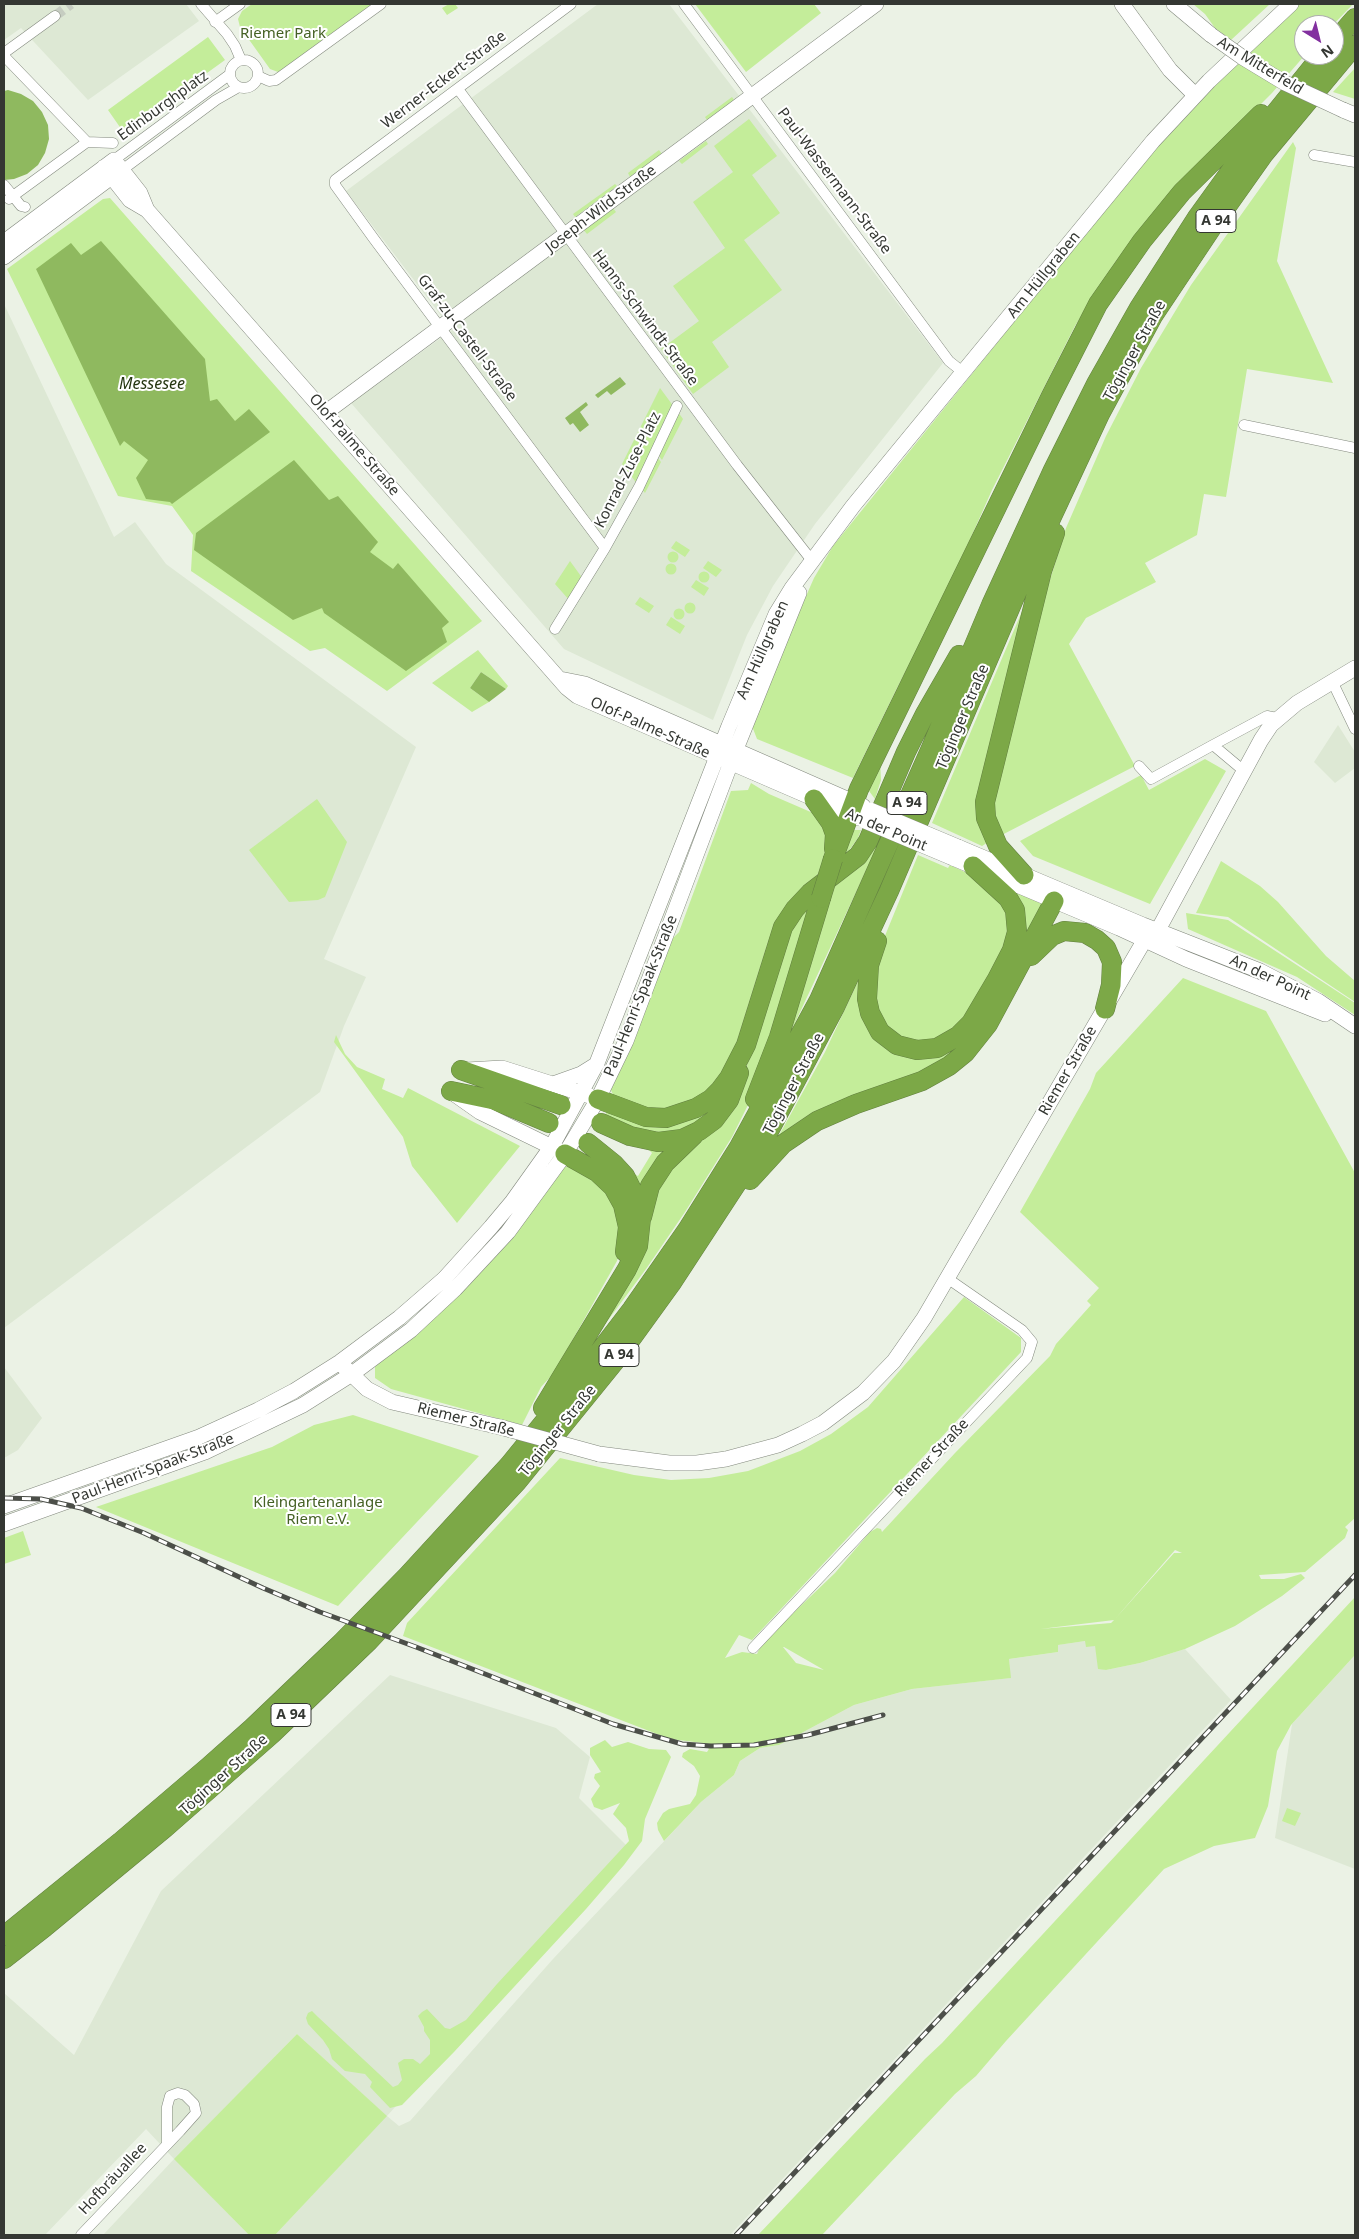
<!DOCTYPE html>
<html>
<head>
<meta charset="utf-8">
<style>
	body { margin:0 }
	#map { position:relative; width:1359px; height:2239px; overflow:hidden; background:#ebf2e5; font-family:"Noto Sans",sans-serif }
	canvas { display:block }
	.frame { position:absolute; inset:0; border:5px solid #343732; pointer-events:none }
	.north { position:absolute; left:1294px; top:15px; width:50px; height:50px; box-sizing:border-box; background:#fff; border:1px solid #aeafad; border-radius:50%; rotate:144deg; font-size:14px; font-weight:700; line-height:20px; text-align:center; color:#343732 }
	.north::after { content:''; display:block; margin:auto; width:18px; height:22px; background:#82309f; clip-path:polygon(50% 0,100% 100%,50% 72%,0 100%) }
</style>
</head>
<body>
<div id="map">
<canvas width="1359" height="2239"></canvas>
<div class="frame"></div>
<div class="north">N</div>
</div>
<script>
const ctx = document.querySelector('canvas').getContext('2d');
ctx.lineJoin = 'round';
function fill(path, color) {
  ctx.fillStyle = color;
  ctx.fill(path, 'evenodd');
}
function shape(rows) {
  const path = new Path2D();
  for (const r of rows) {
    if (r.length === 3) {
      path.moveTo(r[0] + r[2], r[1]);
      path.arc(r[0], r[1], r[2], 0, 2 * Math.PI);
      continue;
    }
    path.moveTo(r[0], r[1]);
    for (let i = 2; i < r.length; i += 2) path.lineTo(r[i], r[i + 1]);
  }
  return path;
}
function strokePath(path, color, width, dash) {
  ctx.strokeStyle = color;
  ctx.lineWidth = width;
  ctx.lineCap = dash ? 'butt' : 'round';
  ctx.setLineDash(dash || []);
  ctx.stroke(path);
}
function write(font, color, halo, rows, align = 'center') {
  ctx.font = font + ' "Noto Sans",sans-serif';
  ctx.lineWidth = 4;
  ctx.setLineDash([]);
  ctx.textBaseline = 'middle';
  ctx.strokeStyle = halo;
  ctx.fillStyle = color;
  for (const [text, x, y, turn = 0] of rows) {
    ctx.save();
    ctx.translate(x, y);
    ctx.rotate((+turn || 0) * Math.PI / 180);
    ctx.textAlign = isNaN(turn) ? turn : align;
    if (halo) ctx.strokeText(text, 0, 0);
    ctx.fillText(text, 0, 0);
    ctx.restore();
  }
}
const built = shape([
	[4,4,186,4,199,21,88,100,21,28,4,40],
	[598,4,669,4,943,363,815,524,773,586,747,635,713,720,564,649,351,403,452,330,346,191],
	[4,304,114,537,135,522,166,564,416,747,324,959,366,977,344,1026,320,1092,4,1328],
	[1338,725,1355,752,1355,768,1335,783,1314,762],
	[4,1367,42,1418,18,1450,4,1458],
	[1085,1641,1095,1645,1100,1668,1106,1670,1140,1663,1185,1649,1231,1700,730,2235,275,2235,386,2116,297,2034,175,2159,249,2235,103,2235,174,2159,146,2129,45,2235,4,2235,4,1993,74,2055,161,1891,390,1675,556,1728,590,1757,579,1798,629,1848,387,2116,399,2126,410,2121,553,1959,701,1802,734,1775,740,1761,760,1748,779,1745,854,1705,912,1689,1010,1678,1009,1659,1058,1652,1057,1645],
	[1355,1655,1355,1869,1275,1838,1292,1724]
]);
const green = shape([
	[252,4,375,4,285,70,278,72,270,69,240,27,238,19,242,11],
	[449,4,455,4,458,8,447,15,442,8],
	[695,4,814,4,821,13,746,72],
	[1193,4,1270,4,1231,40,1215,28,1205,14],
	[1299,4,1353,4,1333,25,1304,25,1305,55,1272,93,1162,203,1116,261,1075,326,992,490,945,596,897,688,853,778,757,739,752,726,770,678,814,578,833,546,1157,145,1256,43],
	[208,37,225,60,124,133,108,110],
	[1355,68,1355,99,1333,92],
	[732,97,734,100,707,120,705,117],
	[749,119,777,156,752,175,780,213,744,240,782,290,712,342,729,367,693,394,661,349,699,321,673,286,725,248,693,202,733,172,714,146],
	[706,141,708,144,682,164,679,161],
	[1293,142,1296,148,1277,261,1333,383,1247,369,1226,497,1204,494,1197,535,1145,563,1156,582,1086,618,1069,644,1135,766,998,837,993,821,993,798,1041,609,1066,528,1106,436,1141,368,1191,285],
	[659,150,662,154,630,177,628,173],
	[615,184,617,186,575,217,573,214],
	[110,198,482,621,387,691,325,648,310,651,191,571,193,535,172,506,118,496,7,269,103,199],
	[612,207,616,212,587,234,582,228],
	[660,388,674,407,638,485,622,464],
	[678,412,683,419,662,460,659,456],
	[658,458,661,462,645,493,641,488],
	[676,541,690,550,685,557,671,548],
	[673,557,5.5],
	[570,561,583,579,570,601,555,584],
	[708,561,722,570,716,577,703,568],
	[671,569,5.5],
	[704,577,5.5],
	[696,580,709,588,704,596,691,587],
	[1031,590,984,778,990,841,982,846,932,823],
	[640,597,654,606,649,613,635,604],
	[690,608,5.5],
	[679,614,5.5],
	[671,617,685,626,680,634,666,625],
	[478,650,508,686,506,689,481,672,470,688,489,702,472,712,432,683],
	[880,759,881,780,875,799,869,791],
	[1205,759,1226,771,1150,904,1033,856,1020,841,1141,775,1149,790],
	[751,783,769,794,813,813,822,821,830,849,819,873,800,891,782,913,768,942,734,1051,719,1083,697,1103,664,1112,615,1099,610,1088,670,941,679,932,731,791,748,790],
	[317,799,347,842,325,897,318,900,289,902,249,850],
	[853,830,861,830,858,838,845,856,838,854],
	[876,837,881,839,779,1057,836,880],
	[918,855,948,868,950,865,971,875,997,893,1012,917,1010,941,993,975,986,980,983,993,945,1040,903,1042,876,1018,875,971,880,948],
	[1221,861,1260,886,1278,902,1326,956,1355,981,1355,1002,1228,917,1196,913],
	[1002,883,1043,902,1043,911,961,1047,939,1066,772,1148,825,1052,860,977,867,1027,933,1057,1016,953],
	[814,900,751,1099,732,1137,685,1212,646,1269,580,1358,648,1219,658,1184,741,1085,786,933],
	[1186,913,1228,920,1355,1003,1355,1015,1297,977,1188,929],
	[1183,978,1266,1011,1355,1173,1355,1518,1345,1527,1348,1530,1345,1538,1305,1572,1259,1575,1261,1579,1284,1579,1301,1574,1305,1578,1282,1596,1235,1626,1185,1649,1140,1663,1106,1670,1098,1669,1095,1646,1086,1647,1085,1641,1058,1645,1058,1652,1009,1659,1011,1678,912,1689,854,1705,779,1745,760,1748,740,1761,734,1775,701,1802,664,1841,658,1830,657,1823,663,1813,669,1809,690,1804,696,1795,700,1776,694,1766,682,1757,683,1753,690,1749,707,1752,709,1749,703,1743,670,1739,403,1636,407,1623,560,1458,634,1475,671,1480,709,1478,748,1471,800,1451,831,1434,868,1407,964,1297,1021,1338,1021,1352,752,1640,739,1635,725,1658,742,1652,757,1654,762,1643,835,1573,870,1532,877,1528,881,1529,882,1532,955,1453,1050,1356,1056,1344,1091,1305,1087,1301,1099,1288,1020,1212,1090,1089,1096,1073],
	[1175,1550,1182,1553,1174,1553,1115,1619],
	[1114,1620,1111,1623,1040,1629],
	[783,1647,784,1647,824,1670,796,1663],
	[336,1035,345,1054,357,1067,385,1079,382,1089,403,1098,408,1088,520,1146,457,1223,412,1166,403,1137,334,1042],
	[726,1096,695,1128,648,1135,605,1115,608,1111,657,1125,681,1123,704,1113],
	[675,1147,642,1200,628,1170,638,1176,652,1153,648,1149],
	[564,1167,574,1167,589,1174,615,1203,621,1247,617,1261,554,1373,541,1387,522,1425,391,1389,375,1378,375,1367,384,1356],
	[353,1415,479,1456,338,1606,96,1507,272,1447,314,1425],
	[23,1531,31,1555,4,1564,4,1538],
	[1355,1597,1355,1655,1291,1725,1277,1751,1268,1806,1255,1838,1214,1846,1164,1869,1006,2041,976,2076,955,2094,822,2235,758,2235,925,2059,942,2043],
	[605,1740,612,1747,628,1742,649,1749,666,1750,671,1757,645,1819,642,1841,624,1865,586,1909,454,2052,402,2105,390,2108,370,2087,372,2082,365,2074,345,2071,332,2059,329,2049,323,2040,308,2024,306,2018,308,2013,312,2011,318,2017,393,2087,398,2085,402,2080,398,2063,404,2059,413,2059,420,2064,430,2054,430,2040,424,2031,424,2027,418,2016,422,2012,427,2009,445,2028,450,2029,466,2020,497,1984,629,1841,626,1828,613,1814,620,1803,602,1810,594,1807,591,1799,600,1786,594,1778,595,1774,601,1772,590,1755,590,1748],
	[1287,1808,1301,1813,1295,1826,1282,1821],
	[297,2034,387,2116,275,2235,249,2235,174,2159]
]);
const water = shape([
	[8,90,21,94,33,101,42,112,48,125,49,139,45,153,38,165,27,174,14,179,4,180,4,91],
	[101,241,205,359,210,401,217,399,235,421,249,409,270,432,172,504,170,502,146,499,136,478,148,460,124,441,120,446,36,269,71,243,81,255],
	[620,377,626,384,611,395,607,391,598,398,595,395],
	[586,402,588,405,580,412,589,425,580,432,573,423,570,425,565,418],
	[294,460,329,500,338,496,378,542,370,552,393,569,398,563,449,622,442,628,447,642,406,671,324,613,322,608,293,620,194,550,196,533],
	[481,672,506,689,489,702,470,688]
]);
const streetTunnel = shape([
	[55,16,71,4]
]);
const street = shape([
	[201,4,227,34,235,46,241,60],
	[571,4,335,180,335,185,374,239,605,548],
	[684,4,949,361,964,373],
	[215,22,240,4],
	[4,53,55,16],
	[4,56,87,142,113,143],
	[244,74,14],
	[258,76,269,81,276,80,381,4],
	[458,89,737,465,813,562],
	[1314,155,1355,162],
	[114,160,229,75],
	[122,170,216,100,237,88],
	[4,185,13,196,87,142],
	[9,199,13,196,21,206,25,207],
	[1244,425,1355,448],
	[555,629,605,548,639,487,677,406],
	[1332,681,1355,729],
	[1213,745,1267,716,1277,718],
	[1139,766,1151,779,1213,745,1244,771],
	[753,1648,1027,1358,1032,1342,1022,1330,947,1278],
	[81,2235,180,2131,196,2113,194,2104,185,2095,178,2093,170,2096,167,2107,167,2144]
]);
const secondary = shape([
	[1122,4,1170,70,1195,95],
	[1174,4,1211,35],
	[1343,110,1355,115],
	[104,167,130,200,147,210,567,688,577,696,859,818],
	[4,242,114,160,140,193,147,210],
	[4,257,118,172],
	[325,413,876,4],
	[560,679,585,684,863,806],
	[958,847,1143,925,1260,971,1318,1001,1355,1026],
	[953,858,1119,928,1186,959,1325,1014],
	[1158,930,1261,740,1271,725,1297,703,1355,668],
	[467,1070,502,1068,590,1096],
	[553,1084,581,1074,597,1064],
	[453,1093,480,1112,560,1151],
	[344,1367,367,1389,392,1402,500,1427],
	[599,1454,669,1463,697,1463,726,1459,778,1445,802,1434,823,1423,863,1393,894,1361,924,1318,1144,941],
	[4,1506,199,1437,258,1410,294,1391,340,1362,399,1318,444,1279,491,1227,512,1202,552,1146,597,1063,729,726,776,614,792,588,853,506,1153,141,1209,81,1291,4],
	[4,1524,205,1452,303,1405,352,1374,411,1330,455,1289,508,1232,565,1154,598,1099,626,1041,736,749,799,593]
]);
const highway = shape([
	[1334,42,1355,18],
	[814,799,831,823,835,834,834,849],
	[833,859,859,789,1051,396,1098,304,1142,241,1182,192,1261,114],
	[1024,875,998,846,986,818,985,802,1042,571,1055,533],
	[877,941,869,965,867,999,870,1013,880,1032,897,1045,917,1050,937,1048,958,1036,971,1023,997,979,1012,950,1017,932,1015,910,1008,898,973,866],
	[1031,956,1052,936,1064,931,1085,933,1097,940,1106,948,1112,962,1111,985,1105,1009],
	[461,1070,561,1105],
	[451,1091,494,1100,549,1123],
	[598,1099,646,1117,666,1118,696,1108,711,1099,720,1090,729,1078,746,1045,783,927,795,909,810,893,858,856,868,841,906,752,925,714,959,655],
	[755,1099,779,1037,821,898],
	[601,1123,630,1136,658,1142,682,1139,699,1131,714,1120,729,1100,739,1073],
	[565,1154,597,1172,613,1187,623,1205,628,1227,625,1252],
	[750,1180,783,1144,817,1121,856,1104,922,1081,949,1066,965,1053,988,1024,1054,901],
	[642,1217,650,1186,665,1163,694,1135],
	[543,1408,627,1269,638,1246,639,1237,641,1218,640,1206,625,1176,614,1164,588,1143],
	[4,1936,120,1842,208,1767,252,1728,341,1643,407,1576,509,1465,566,1395,632,1309,687,1230,739,1147,819,1000,931,748,991,605,1053,470,1096,384,1139,308,1198,216,1250,144,1322,55],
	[4,1959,45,1927,165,1828,272,1734,369,1641,517,1482,616,1360,671,1284,760,1148,835,1007,889,891,1020,585,1100,414,1153,316,1213,226,1264,154,1355,45]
]);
const rail = shape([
	[4,1498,41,1499,81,1508,144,1533,263,1588,320,1612,416,1647,613,1724,682,1744,711,1746,754,1745,808,1735,883,1715],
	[736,2235,1355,1575]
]);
const secondaryBridge = shape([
	[1211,35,1242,57,1285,83,1343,110],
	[870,810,958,847],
	[865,821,953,858],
	[500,1427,599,1454]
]);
const highwayBridge = shape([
	[821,898,833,859]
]);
const shields = [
	[1216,221,40],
	[907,803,40],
	[619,1355,40],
	[291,1715,40]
];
const shieldNames = [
	["A 94",1216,221],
	["A 94",907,803],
	["A 94",619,1355],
	["A 94",291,1715]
];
const parkNames = [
	["Riemer Park",283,34],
	["Kleingartenanlage",318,1503],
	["Riem e.V.",318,1520]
];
const streetNames = [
	["Am Mitterfeld",1260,66,31],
	["Werner-Eckert-Straße",444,80,-37],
	["Edinburghplatz",163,106,-36],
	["Paul-Wassermann-Straße",834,181,53],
	["Joseph-Wild-Straße",601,209,-37],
	["Am Hüllgraben",1044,275,-51],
	["Hanns-Schwindt-Straße",645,318,53],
	["Graf-zu-Castell-Straße",467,338,53],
	["Töginger Straße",1135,351,-61],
	["Olof-Palme-Straße",354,445,49],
	["Konrad-Zuse-Platz",628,470,-63],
	["Am Hüllgraben",763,650,-66],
	["Töginger Straße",963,717,-67],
	["Olof-Palme-Straße",650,728,24],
	["An der Point",886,830,23],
	["An der Point",1270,978,25],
	["Paul-Henri-Spaak-Straße",641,996,-68],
	["Riemer Straße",1068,1071,-60],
	["Töginger Straße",794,1084,-62],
	["Riemer Straße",466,1420,14],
	["Töginger Straße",558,1431,-51],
	["Riemer Straße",932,1458,-47],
	["Paul-Henri-Spaak-Straße",153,1469,-21],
	["Töginger Straße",224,1775,-42],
	["Hofbräuallee",113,2179,-47]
];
const waterNames = [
	["Messesee",152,384]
];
fill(built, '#dde8d4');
fill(green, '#c4ed9a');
fill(water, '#8fb95f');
strokePath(streetTunnel, '#c6cdc1', 10, [10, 5]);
strokePath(street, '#83897e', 11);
strokePath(secondary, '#83897e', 16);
strokePath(highway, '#638040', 20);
strokePath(street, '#fff', 10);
strokePath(secondary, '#fff', 15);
strokePath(highway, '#7ca847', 19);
strokePath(rail, '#4c4f49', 5);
strokePath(rail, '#fff', 3, [9]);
strokePath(secondaryBridge, '#83897e', 16, []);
strokePath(highwayBridge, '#638040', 20, []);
strokePath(secondaryBridge, '#fff', 15);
strokePath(highwayBridge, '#7ca847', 19);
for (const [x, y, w] of shields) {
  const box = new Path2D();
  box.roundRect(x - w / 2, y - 11.5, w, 23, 4);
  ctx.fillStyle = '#fff';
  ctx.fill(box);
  strokePath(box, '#343732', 1);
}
write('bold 14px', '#343732', null, shieldNames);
write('15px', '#456124', '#fff', parkNames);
write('15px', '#343732', '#fff', streetNames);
write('italic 16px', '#253611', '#fff', waterNames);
</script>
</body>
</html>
